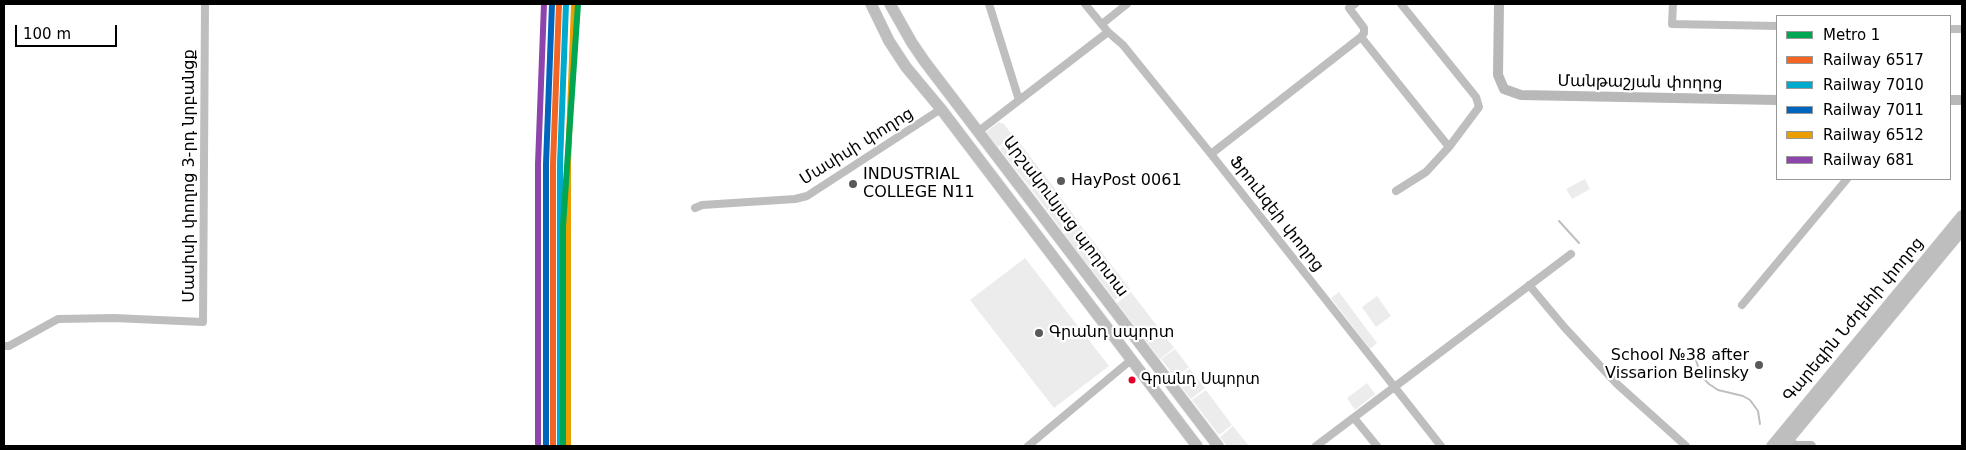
<!DOCTYPE html>
<html>
<head>
<meta charset="utf-8">
<style>
	body { margin:0 }
	#map { position:relative; width:1966px; height:450px; overflow:hidden; background:#fff; font-family:"DejaVu Sans",sans-serif }
	canvas { display:block }
	.frame { position:absolute; inset:0; border:5px solid #000; pointer-events:none }
	.legend { position:absolute; left:1776px; top:15px; width:175px; height:165px; box-sizing:border-box; background:#fff; border:1px solid #999; margin:0; padding:6px 9px; list-style:none; font-size:15px; color:#000 }
	.legend li { display:flex; align-items:center; gap:10px; height:25px }
	.legend b { width:25px; border:1px solid #999 }
	.scale { position:absolute; left:15px; top:25px; width:102px; height:22px; box-sizing:border-box; border:2px solid #000; border-top:0; padding-left:6px; font-size:15px; line-height:18px; white-space:nowrap; color:#000; -webkit-text-stroke:4px #fff; paint-order:stroke }
</style>
</head>
<body>
<div id="map">
<canvas width="1966" height="450"></canvas>
<div class="frame"></div>
<ul class="legend">
<li><b style="height:6px;background:#00a651"></b>Metro 1</li>
<li><b style="height:6px;background:#f26522"></b>Railway 6517</li>
<li><b style="height:6px;background:#00a9ce"></b>Railway 7010</li>
<li><b style="height:6px;background:#0065bd"></b>Railway 7011</li>
<li><b style="height:6px;background:#eb9e00"></b>Railway 6512</li>
<li><b style="height:6px;background:#8e44ad"></b>Railway 681</li>
</ul>
<div class="scale">100 m</div>
</div>
<script>
const ctx = document.querySelector('canvas').getContext('2d');
ctx.lineJoin = 'round';
function fill(path, color) {
  ctx.fillStyle = color;
  ctx.fill(path, 'evenodd');
}
function shape(rows) {
  const path = new Path2D();
  for (const r of rows) {
    path.moveTo(r[0], r[1]);
    for (let i = 2; i < r.length; i += 2) path.lineTo(r[i], r[i + 1]);
  }
  return path;
}
function strokePath(path, color, width, dash) {
  ctx.strokeStyle = color;
  ctx.lineWidth = width;
  ctx.lineCap = dash ? 'butt' : 'round';
  ctx.setLineDash(dash || []);
  ctx.stroke(path);
}
function write(font, color, halo, rows, align = 'center') {
  ctx.font = font + ' "DejaVu Sans","Noto Sans Armenian",sans-serif';
  ctx.lineWidth = 4.5;
  ctx.setLineDash([]);
  ctx.textBaseline = 'middle';
  ctx.strokeStyle = halo;
  ctx.fillStyle = color;
  for (const [text, x, y, turn = 0] of rows) {
    ctx.save();
    ctx.translate(x, y);
    ctx.rotate((+turn || 0) * Math.PI / 180);
    ctx.textAlign = isNaN(turn) ? turn : align;
    if (halo) ctx.strokeText(text, 0, 0);
    ctx.fillText(text, 0, 0);
    ctx.restore();
  }
}
const green = shape([
	[999,122,1004,124,1013,136,998,147,986,132],
	[1015,137,1059,194,1044,206,1000,149],
	[1585,179,1590,189,1572,199,1566,189],
	[1059,195,1078,221,1063,232,1044,206],
	[1079,223,1130,289,1115,300,1064,234],
	[1025,258,1109,366,1054,408,970,300],
	[1131,292,1174,348,1160,359,1117,303],
	[1339,292,1377,343,1370,349,1331,298],
	[1377,296,1391,316,1376,327,1362,307],
	[1175,349,1189,367,1175,377,1161,359],
	[1190,369,1205,388,1191,399,1176,380],
	[1367,383,1375,394,1355,410,1347,398],
	[1206,390,1232,425,1219,435,1192,400],
	[1233,426,1249,446,1227,446,1220,437]
]);
const stream = shape([
	[1559,221,1579,243],
	[1694,354,1701,376,1709,384,1718,390,1743,396,1750,400,1758,411,1760,424]
]);
const street = shape([
	[989,4,1019,100],
	[1085,4,1108,32,1123,45,1211,154,1441,446],
	[1673,4,1672,24,1777,26],
	[1102,24,1127,4],
	[1950,29,1962,29],
	[1361,37,1449,147],
	[979,131,1108,32],
	[1211,154,1361,37,1364,33,1364,28,1349,8,1355,4],
	[1396,191,1426,172,1449,147,1479,107,1476,97,1401,4],
	[695,208,702,205,795,199,807,196,941,109],
	[1529,285,1565,328,1617,384,1686,446],
	[1742,305,1847,179],
	[4,346,9,346,58,319,114,318,203,322,205,4],
	[1354,418,1377,446],
	[1028,446,1131,360],
	[1316,446,1571,254]
]);
const secondary = shape([
	[1499,4,1498,75,1504,89,1521,95,1777,100],
	[1950,100,1962,100],
	[1781,440,1796,446,1811,446]
]);
const primary = shape([
	[871,4,889,41,906,67,941,109,1197,446],
	[890,4,912,43,925,62,1218,446],
	[1772,446,1962,216],
	[1783,446,1962,230]
]);
const rail1 = shape([
	[553,446,553,164,559,4]
]);
const rail2 = shape([
	[560,446,560,164,566,4]
]);
const rail3 = shape([
	[546,446,546,164,552,4]
]);
const rail4 = shape([
	[568,446,568,164,574,5]
]);
const rail5 = shape([
	[538,446,538,164,544,4]
]);
const metro1 = shape([
	[563,446,563,226,578,4]
]);
const markers = [
	[1061,181,5,"#595959"],
	[853,184,5,"#595959"],
	[1039,333,5,"#595959"],
	[1759,365,5,"#595959"],
	[1132,380,4.5,"#e4002b"]
];
const busNames = [
	["Գրանդ Սպորտ",1141,380]
];
const streetNames = [
	["Մանթաշյան փողոց",1640,83,1],
	["Մասիսի փողոց",857,147,-32],
	["Մասիսի փողոց 3-րդ նրբանցք",190,176,-90],
	["Ֆրունզեի փողոց",1276,214,52],
	["Արշակունյաց պողոտա",1065,217,53],
	["Գարեգին Նժդեհի փողոց",1854,320,-50]
];
const poiNames = [
	["INDUSTRIAL",863,175],
	["COLLEGE N11",863,193],
	["HayPost 0061",1071,181],
	["Գրանդ սպորտ",1049,333],
	["School №38 after",1749,356,"right"],
	["Vissarion Belinsky",1749,374,"right"]
];
fill(green, '#ececec');
strokePath(stream, '#bfbfbf', 2);
strokePath(primary, '#dbdbdb', 12);
strokePath(street, '#bebebe', 8);
strokePath(secondary, '#b8b8b8', 10);
strokePath(primary, '#bebebe', 11);
strokePath(rail1, '#f26522', 6);
strokePath(rail2, '#00a9ce', 6);
strokePath(rail3, '#0065bd', 6);
strokePath(rail4, '#eb9e00', 6);
strokePath(rail5, '#8e44ad', 6);
strokePath(metro1, '#00a651', 6);
for (const [x, y, r, color] of markers) {
  const dot = new Path2D();
  dot.arc(x, y, r, 0, 2 * Math.PI);
  ctx.fillStyle = color;
  ctx.fill(dot);
  strokePath(dot, '#fff', 2);
}
write('15px', '#000', '#fff', busNames, 'left');
write('16px', '#000', '#fff', streetNames);
write('16px', '#000', '#fff', poiNames, 'left');
</script>
</body>
</html>
